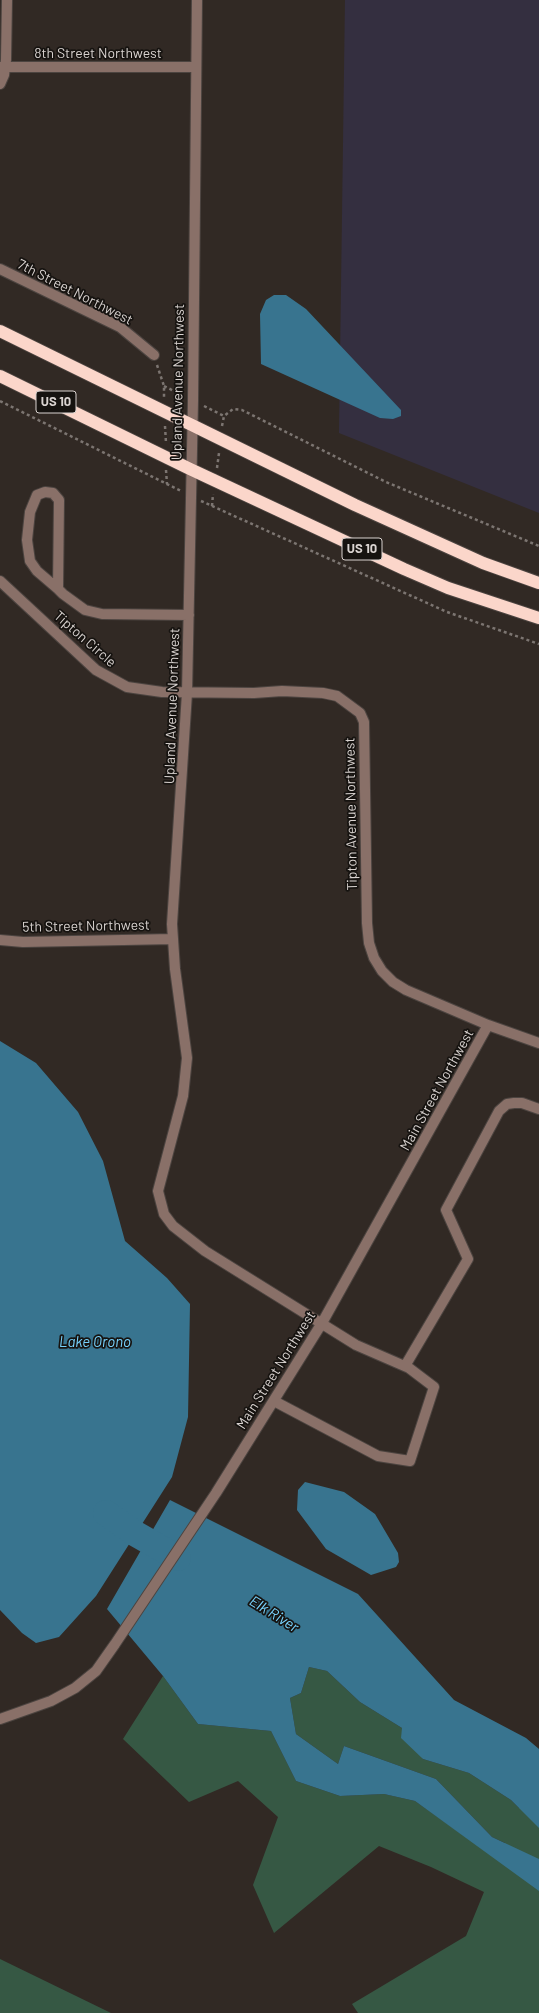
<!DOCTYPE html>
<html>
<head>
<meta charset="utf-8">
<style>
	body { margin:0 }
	canvas { display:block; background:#312924 }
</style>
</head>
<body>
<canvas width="539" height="2013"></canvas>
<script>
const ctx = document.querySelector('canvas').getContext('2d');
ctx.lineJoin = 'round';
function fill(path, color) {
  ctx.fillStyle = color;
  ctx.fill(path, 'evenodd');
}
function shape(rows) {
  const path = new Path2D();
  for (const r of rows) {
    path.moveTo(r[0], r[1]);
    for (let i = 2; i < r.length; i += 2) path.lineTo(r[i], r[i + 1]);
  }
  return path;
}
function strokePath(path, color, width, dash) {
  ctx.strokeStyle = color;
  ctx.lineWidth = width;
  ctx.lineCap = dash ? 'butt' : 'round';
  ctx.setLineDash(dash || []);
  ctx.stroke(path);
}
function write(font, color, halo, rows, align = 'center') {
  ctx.font = font + ' Barlow,sans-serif';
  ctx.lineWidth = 3.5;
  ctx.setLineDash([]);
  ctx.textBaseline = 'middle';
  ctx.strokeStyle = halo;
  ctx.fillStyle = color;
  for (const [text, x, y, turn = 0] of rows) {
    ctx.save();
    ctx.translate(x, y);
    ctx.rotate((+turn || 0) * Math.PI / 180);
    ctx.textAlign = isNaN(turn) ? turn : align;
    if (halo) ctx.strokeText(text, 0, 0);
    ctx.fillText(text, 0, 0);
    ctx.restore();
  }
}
const industrial = shape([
	[345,0,539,0,539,513,339,433]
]);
const green = shape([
	[309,1667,327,1671,360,1702,402,1728,423,1759,469,1773,511,1800,519,1808,539,1784,539,2013,358,2013,352,2004,466,1936,484,1892,431,1867,379,1846,274,1933,253,1885,278,1817,238,1781,189,1802,123,1739,163,1676,198,1724,271,1731,296,1781,340,1796,384,1794,415,1801,498,1860,505,1843,492,1837,436,1779,344,1746,338,1764,296,1734,290,1698,301,1693],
	[0,1959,111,2013,0,2013]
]);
const water = shape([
	[274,295,286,295,306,309,401,410,401,416,393,419,380,418,261,364,260,314,266,300],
	[0,1041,36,1063,78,1112,103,1161,125,1241,167,1278,190,1304,188,1417,172,1477,96,1596,59,1637,36,1643,22,1633,0,1610],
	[305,1482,344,1492,375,1514,398,1553,399,1562,396,1567,371,1575,326,1549,297,1510,298,1490],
	[170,1500,358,1594,454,1700,526,1738,539,1749,539,1828,511,1800,469,1773,423,1759,401,1738,402,1728,360,1702,327,1671,309,1667,301,1693,290,1698,296,1734,338,1764,344,1746,436,1779,492,1837,539,1859,539,1891,415,1801,384,1794,340,1796,296,1781,271,1731,198,1724,163,1676,107,1609]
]);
const river = shape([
	[106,1513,136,1534,178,1558]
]);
const path = shape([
	[157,365,164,386,164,397],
	[164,386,182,395],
	[0,401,181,491],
	[204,406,224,416],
	[165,426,166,443],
	[222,426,224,416,233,409,242,410,386,482,539,546],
	[217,468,219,453],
	[166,470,167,484],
	[201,501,447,612,539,644],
	[212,506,213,494]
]);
const minor = shape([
	[197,0,193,401,187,693,172,924,175,969,187,1058,183,1096,158,1191,164,1214,173,1226,205,1251,356,1345,409,1368,434,1387,410,1461,378,1456,274,1401],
	[0,67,196,67],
	[0,84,4,75,6,60,7,0],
	[0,269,120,327,154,355],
	[0,581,96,670,127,687,162,692,254,693,282,691,323,693,337,696,360,713,364,722,367,923,369,943,374,958,382,971,393,982,406,990,488,1025,539,1043],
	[58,589,59,500,53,493,45,492,37,495,30,512,27,540,30,561,37,571,58,589,63,594,85,610,102,614,189,615],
	[0,940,23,942,173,939],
	[405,1366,468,1259,446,1210,499,1111,507,1104,514,1103,522,1103,539,1109],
	[0,1719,51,1701,75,1688,96,1671,115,1644,216,1493,322,1323,488,1025]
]);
const highway = shape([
	[0,331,355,505,483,563,539,583],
	[0,376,190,469,404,569,448,588,539,618]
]);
const shields = [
	[56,402,40],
	[362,549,40]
];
const shieldNames = [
	["US 10",56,402],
	["US 10",362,549]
];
const streetNames = [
	["8th Street Northwest",98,53],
	["7th Street Northwest",75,292,27],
	["Upland Avenue Northwest",178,382,-89],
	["Tipton Circle",85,639,41],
	["Upland Avenue Northwest",172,706,-88],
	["Tipton Avenue Northwest",351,814,-91],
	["5th Street Northwest",86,926,-1],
	["Main Street Northwest",437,1090,-61],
	["Main Street Northwest",276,1370,-58]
];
const waterNames = [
	["Lake Orono",95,1342],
	["Elk River",274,1614,32]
];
fill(industrial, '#342f40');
fill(green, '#365844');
fill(water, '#38748f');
strokePath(river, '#38748f', 26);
strokePath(minor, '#4c4440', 12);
strokePath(highway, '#4c4440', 14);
strokePath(path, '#7c7571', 2.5, [3, 3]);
strokePath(minor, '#897068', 10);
strokePath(highway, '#fbd6ca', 12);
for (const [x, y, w] of shields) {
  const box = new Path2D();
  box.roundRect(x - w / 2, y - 11, w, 22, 3);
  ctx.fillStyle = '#161310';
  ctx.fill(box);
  strokePath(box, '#d9d3d0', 1);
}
write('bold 13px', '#d9d3d0', null, shieldNames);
write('14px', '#d9d3d0', '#161310', streetNames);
write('italic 15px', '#77d2fc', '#161310', waterNames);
</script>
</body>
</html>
